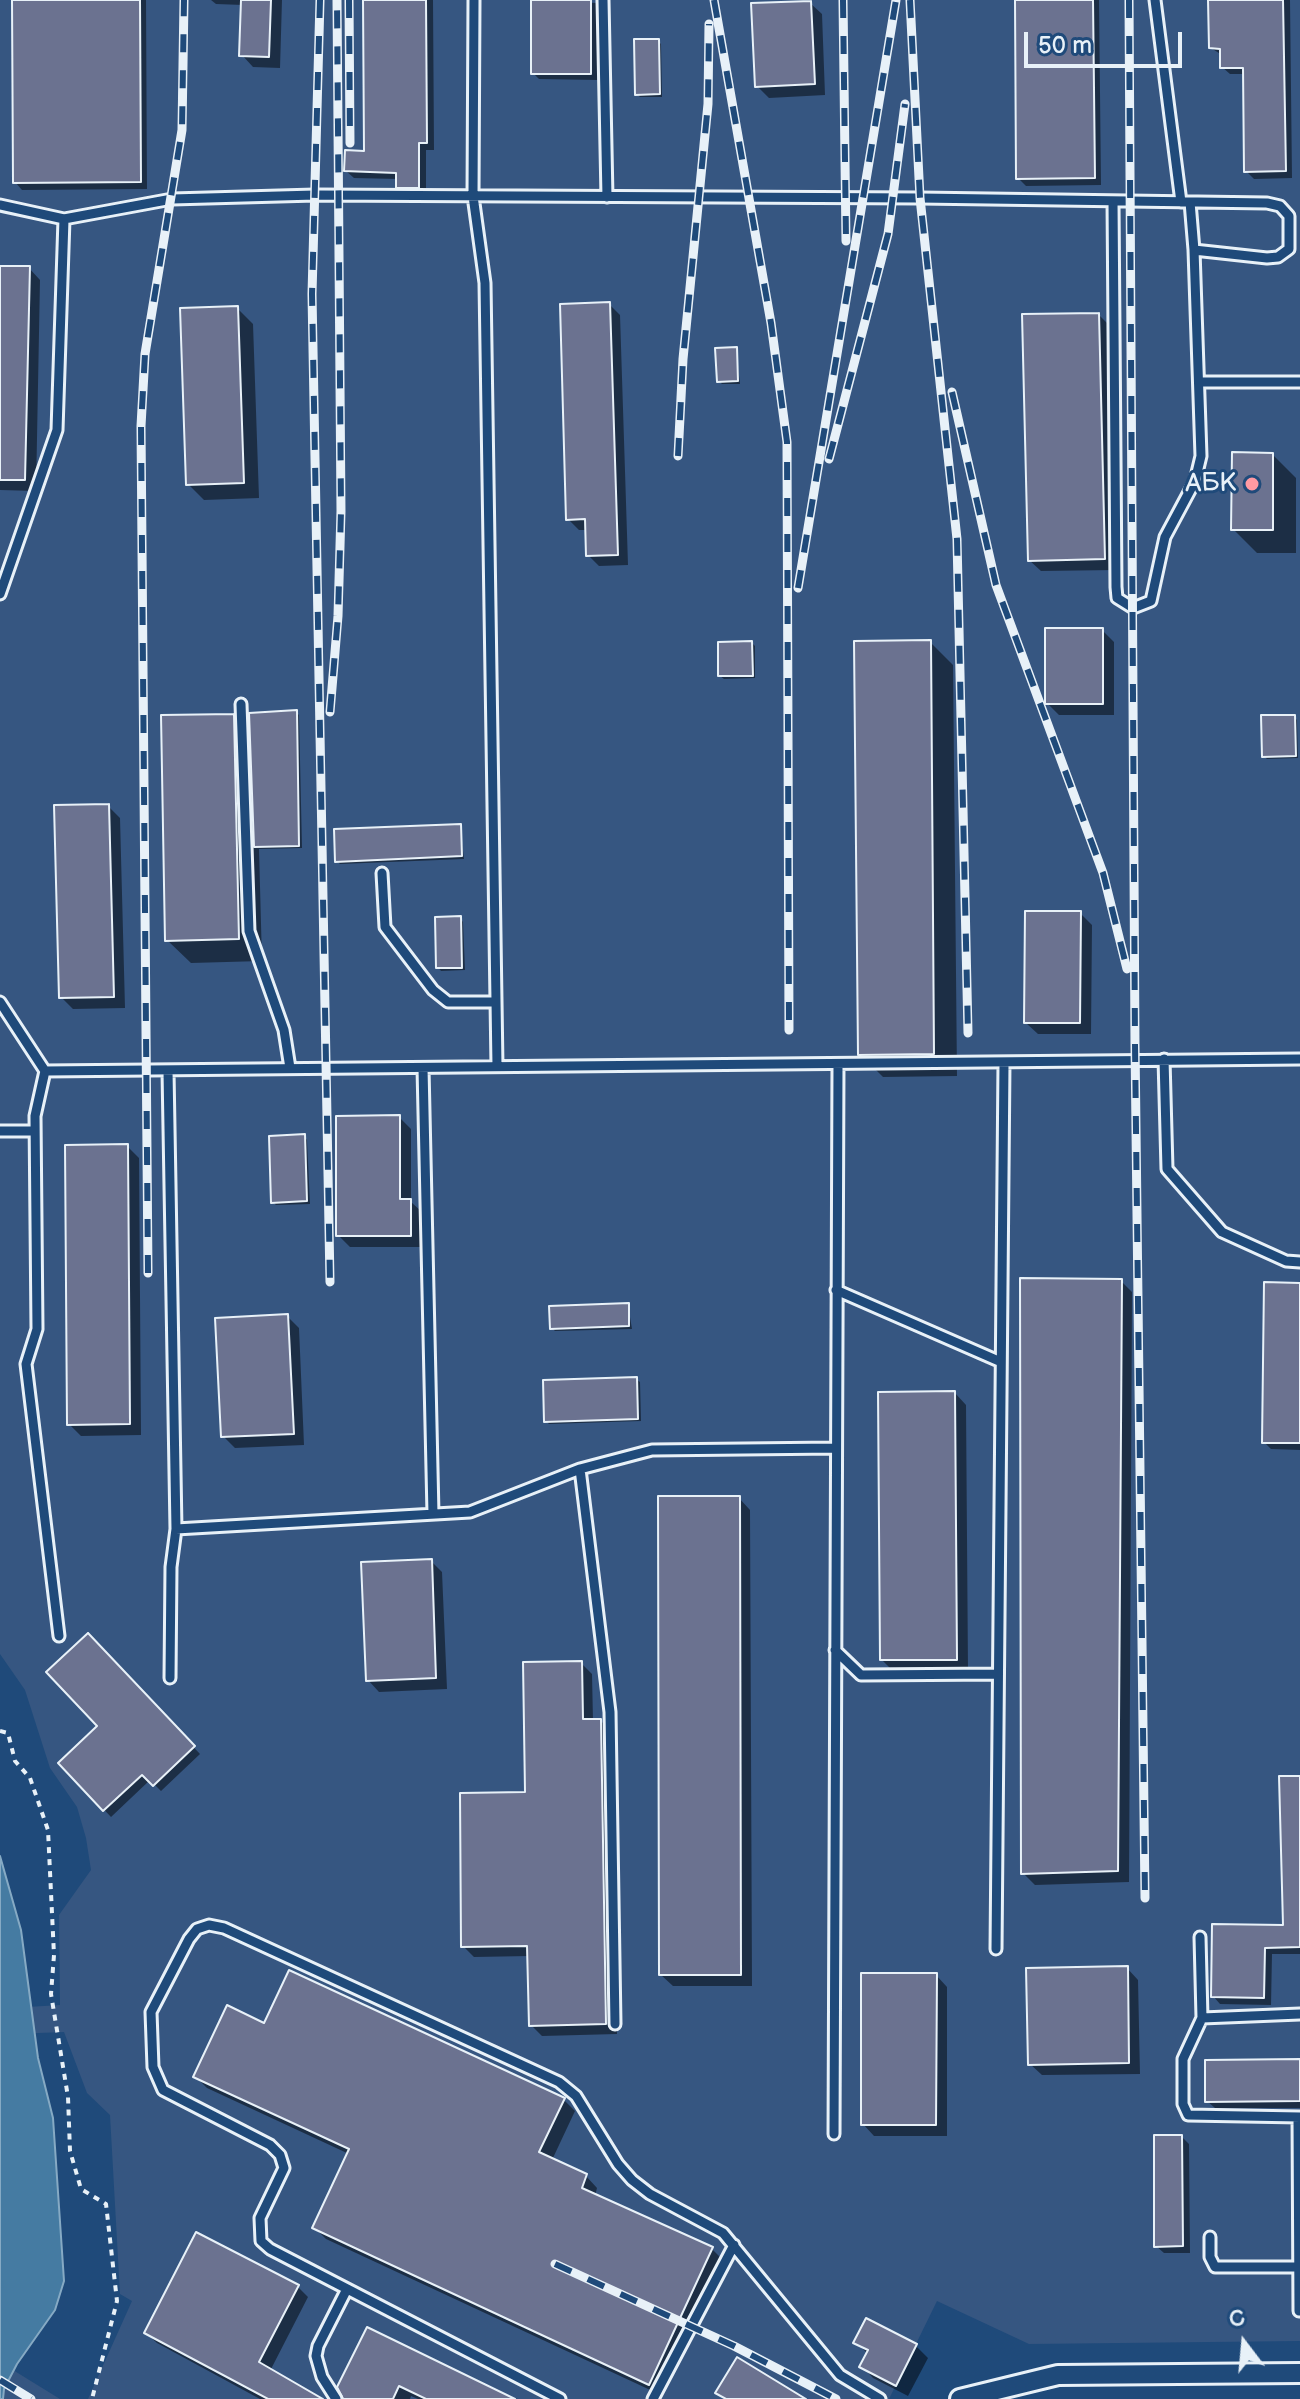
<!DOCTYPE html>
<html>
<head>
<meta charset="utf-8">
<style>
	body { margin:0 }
	#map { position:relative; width:1300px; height:2399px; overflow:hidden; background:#1f4a7a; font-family:"Balsamiq Sans",sans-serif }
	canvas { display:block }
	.north { position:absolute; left:1204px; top:2303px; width:80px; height:80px; -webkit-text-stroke:6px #1f4a7a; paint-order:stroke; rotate:344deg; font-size:22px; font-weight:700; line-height:32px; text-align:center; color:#e8f1f8 }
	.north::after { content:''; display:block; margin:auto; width:28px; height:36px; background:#e8f1f8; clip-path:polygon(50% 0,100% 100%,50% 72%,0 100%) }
	.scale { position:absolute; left:1024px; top:32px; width:158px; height:36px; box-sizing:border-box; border:4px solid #e8f1f8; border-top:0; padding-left:10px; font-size:24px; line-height:28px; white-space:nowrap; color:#e8f1f8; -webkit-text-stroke:6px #1f4a7a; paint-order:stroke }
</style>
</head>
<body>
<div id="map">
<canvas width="1300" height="2399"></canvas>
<div class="north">С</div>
<div class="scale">50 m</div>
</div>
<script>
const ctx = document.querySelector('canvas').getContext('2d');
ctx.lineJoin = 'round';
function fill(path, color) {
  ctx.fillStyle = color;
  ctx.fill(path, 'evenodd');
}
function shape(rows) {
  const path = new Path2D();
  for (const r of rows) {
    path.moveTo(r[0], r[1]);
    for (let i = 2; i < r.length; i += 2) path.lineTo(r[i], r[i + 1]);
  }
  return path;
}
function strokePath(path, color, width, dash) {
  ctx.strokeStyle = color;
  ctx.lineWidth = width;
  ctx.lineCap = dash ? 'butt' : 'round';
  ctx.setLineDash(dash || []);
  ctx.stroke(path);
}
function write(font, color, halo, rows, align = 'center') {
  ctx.font = font + ' "Balsamiq Sans",sans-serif';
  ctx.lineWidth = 6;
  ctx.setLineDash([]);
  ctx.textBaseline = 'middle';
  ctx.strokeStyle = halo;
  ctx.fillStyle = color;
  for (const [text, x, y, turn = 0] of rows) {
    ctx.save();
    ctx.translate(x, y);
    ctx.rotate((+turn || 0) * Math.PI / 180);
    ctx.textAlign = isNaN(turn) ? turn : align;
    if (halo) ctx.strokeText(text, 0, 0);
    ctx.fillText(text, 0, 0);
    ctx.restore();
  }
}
const built = shape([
	[0,0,1300,0,1300,2341,1029,2344,937,2301,889,2399,88,2399,132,2301,120,2294,110,2115,87,2093,64,2032,12,2034,11,2008,60,2005,59,1915,91,1870,86,1838,77,1807,50,1768,25,1690,0,1654],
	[0,2362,60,2399,2,2399]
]);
const water = shape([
	[0,1856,21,1930,38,2058,53,2118,64,2281,55,2310,17,2364,4,2389,3,2399,0,2399,0,1856]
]);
const shadow = shape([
	[14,0,146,0,147,189,22,190,15,182],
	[211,0,282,0,280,68,253,67,242,55,243,5,216,4],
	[365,0,433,0,434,150,426,150,426,195,406,194,398,187,398,179,354,178,346,171,366,153],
	[533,0,597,3,597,80,539,79,533,73],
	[1017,0,1099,0,1101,185,1026,186,1018,178],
	[1210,0,1290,0,1292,178,1254,179,1246,171,1245,74,1230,74,1222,67,1222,55,1211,48],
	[810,3,822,14,825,95,769,98,757,86],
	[658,41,661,44,662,97,640,97,637,94],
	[0,268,29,268,40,280,36,491,0,490],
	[609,304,620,315,628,565,599,566,588,555,588,530,579,530,568,519],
	[237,308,253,324,259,498,204,500,188,484],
	[1099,315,1110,326,1116,570,1041,571,1029,560],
	[736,349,740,384,722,384,719,381],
	[1273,455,1296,478,1296,553,1257,553,1233,529],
	[1102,630,1114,642,1114,715,1059,715,1047,703],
	[930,642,953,665,957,1076,883,1077,860,1054],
	[752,643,755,646,755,678,724,679,720,676],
	[296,712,299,715,302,848,259,849,262,961,191,963,167,940,233,716,252,734],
	[1294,717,1297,720,1298,758,1267,759,1264,756],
	[108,806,120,818,125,1008,73,1009,61,997],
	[460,826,464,859,340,864,337,861],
	[1080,913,1092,925,1091,1034,1038,1034,1026,1023],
	[460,918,463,922,465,970,441,971,438,967],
	[399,1117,411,1129,411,1202,422,1212,422,1247,350,1247,338,1235],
	[304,1136,307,1140,310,1204,276,1205,273,1202],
	[127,1146,139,1158,141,1435,81,1436,69,1424],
	[1121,1281,1132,1292,1129,1882,1035,1885,1023,1873],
	[1300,1285,1300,1450,1271,1449,1264,1442],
	[628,1305,632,1329,555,1331,552,1328],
	[287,1316,299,1328,304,1445,235,1448,223,1436],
	[636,1379,640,1382,641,1421,549,1424,546,1421],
	[955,1393,966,1405,968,1671,893,1671,882,1660],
	[739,1498,750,1510,752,1986,673,1986,661,1975],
	[431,1561,442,1572,447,1689,379,1692,368,1680],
	[88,1636,200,1754,161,1791,150,1780,111,1817,60,1763,100,1726],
	[581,1663,592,1674,593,1721,601,1721,612,1732,617,2034,542,2036,531,2025,530,1956,474,1957,463,1946],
	[1300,1778,1300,1954,1272,1954,1271,2005,1220,2004,1213,1996,1285,1927],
	[1127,1968,1138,1980,1140,2074,1042,2075,1030,2064],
	[936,1975,947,1987,947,2136,874,2136,863,2124],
	[265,2026,563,2099,575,2111,552,2160,586,2176,597,2188,595,2196,712,2249,724,2261,661,2395,326,2239,314,2227,349,2154,207,2088,196,2077],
	[1300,2061,1300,2108,1215,2108,1207,2101],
	[1182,2137,1189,2144,1190,2253,1164,2253,1156,2246],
	[297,2286,308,2297,270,2371,300,2399,260,2399,157,2343,146,2333],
	[867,2321,916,2346,928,2358,908,2396,873,2378,862,2366,868,2354,856,2342],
	[368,2330,510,2399,418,2399,411,2396,410,2399,352,2399]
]);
const building = shape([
	[12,0,140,0,141,182,13,183,12,0],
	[241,0,271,0,269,57,239,56,241,0],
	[363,0,426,0,427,143,419,143,419,188,396,188,396,173,344,171,345,150,364,151,363,0],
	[531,0,591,0,591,74,531,74,531,0],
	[1015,0,1093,0,1095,178,1016,179,1015,0],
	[1208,0,1283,0,1286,171,1244,172,1243,68,1220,68,1220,49,1209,48,1208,0],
	[811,1,815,84,755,87,751,3,811,1],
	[634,39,659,39,660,94,635,95,634,39],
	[0,266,30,266,25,480,0,480,0,266],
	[610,302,618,555,586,556,585,519,566,520,560,304,610,302],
	[238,306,244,483,186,485,180,308,238,306],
	[1099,313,1105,559,1028,561,1022,314,1099,313],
	[737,347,738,381,717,382,715,348,737,347],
	[1232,452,1273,453,1273,530,1231,530,1232,452],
	[1045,628,1103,628,1103,704,1045,704,1045,628],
	[931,640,934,1054,858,1055,854,641,931,640],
	[752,641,753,676,718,676,718,642,752,641],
	[297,710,299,846,254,847,249,713,297,710],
	[234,714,239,939,165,941,161,715,234,714],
	[1261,715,1295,715,1296,756,1262,757,1261,715],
	[109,804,114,997,59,998,54,805,109,804],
	[461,824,462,856,335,862,334,829,461,824],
	[1025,911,1081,911,1080,1023,1024,1023,1025,911],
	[461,916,462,968,436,968,435,917,461,916],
	[400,1115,400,1199,411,1199,411,1236,336,1236,336,1116,400,1115],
	[305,1134,307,1201,271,1203,269,1136,305,1134],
	[128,1144,130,1424,67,1425,65,1145,128,1144],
	[1020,1278,1122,1279,1118,1871,1021,1874,1020,1278],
	[1264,1282,1300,1283,1300,1443,1262,1443,1264,1282],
	[629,1303,629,1326,550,1329,549,1306,629,1303],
	[288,1314,294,1434,221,1437,215,1318,288,1314],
	[637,1377,638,1419,544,1422,543,1380,637,1377],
	[955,1391,957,1660,880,1660,878,1392,955,1391],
	[658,1496,740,1496,741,1975,659,1975,658,1496],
	[432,1559,436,1678,366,1681,361,1562,432,1559],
	[88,1633,195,1746,153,1786,142,1775,103,1811,58,1763,97,1726,46,1672,88,1633],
	[582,1661,583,1719,601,1719,606,2024,529,2026,527,1946,461,1947,460,1793,525,1792,523,1662,582,1661],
	[1279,1776,1300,1776,1300,1947,1265,1948,1264,1998,1211,1997,1212,1924,1283,1925,1279,1776],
	[1128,1966,1129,2063,1028,2065,1026,1968,1128,1966],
	[289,1970,565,2098,539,2152,587,2174,582,2188,713,2247,649,2385,312,2228,349,2149,193,2077,227,2005,264,2023,289,1970],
	[861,1973,937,1973,936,2125,861,2125,861,1973],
	[1300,2059,1300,2101,1205,2102,1205,2060,1300,2059],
	[1154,2135,1182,2135,1183,2246,1154,2247,1154,2135],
	[196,2232,299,2285,259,2362,323,2399,268,2399,144,2333,196,2232],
	[866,2318,917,2344,896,2386,859,2367,868,2350,853,2343,866,2318],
	[367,2327,515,2399,426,2399,399,2386,393,2399,343,2399,337,2387,367,2327],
	[737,2357,806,2399,726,2399,715,2393,737,2357]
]);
const path = shape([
	[0,1731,8,1733,15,1761,30,1778,48,1830,54,1955,51,1994,68,2097,70,2151,81,2189,106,2204,117,2301,92,2399]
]);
const service = shape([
	[474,0,473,196,485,283,497,1066],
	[603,0,607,197],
	[1155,0,1181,202],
	[1113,201,1116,587,1117,598,1133,608,1151,601,1165,537,1195,481,1201,456,1194,250],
	[0,205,64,219,172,199,315,195,920,198,1267,203,1280,206,1289,216,1289,249,1278,257,1267,258,1194,250,1190,202],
	[1199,382,1300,382],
	[0,594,57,430,64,219],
	[241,704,249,931,284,1030,290,1068],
	[382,873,385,927,433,990,448,1002,496,1002],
	[0,1002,45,1071],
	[1164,1059,1167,1169,1222,1232,1286,1261,1300,1262],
	[423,1068,433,1514],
	[45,1071,1300,1059],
	[45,1071,35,1116,37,1329,26,1364,59,1636],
	[168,1071,176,1529,171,1567,170,1678],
	[0,1131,35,1131],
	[836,1290,1001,1362],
	[580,1469,610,1712,615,2024],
	[176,1529,470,1512,580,1469,652,1450,835,1448],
	[835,1650,861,1675,998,1674],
	[1200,1937,1202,2018,1300,2014],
	[996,1949,1004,1063],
	[1202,2018,1183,2059,1183,2104,1188,2115,1300,2117],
	[1298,2117,1299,2311],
	[834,2134,838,1064],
	[1210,2237,1210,2257,1215,2267,1299,2267],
	[336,2399,322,2377,316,2356,318,2346,347,2289],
	[560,2399,270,2249,261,2241,260,2218,284,2168,280,2155,270,2145,163,2090,153,2067,151,2012,189,1939,197,1929,209,1925,224,1928,559,2082,576,2096,618,2164,632,2180,650,2194,723,2233,840,2375,880,2399],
	[653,2399,734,2245]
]);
const minor = shape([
	[960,2399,1058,2375,1300,2373]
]);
const rail = shape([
	[320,0,312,294,330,1282],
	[349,0,350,143],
	[714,0,771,323,787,442,789,1030],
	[843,0,846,241],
	[910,0,920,198,957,539,968,1033],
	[1129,0,1135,1044,1145,1898],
	[952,392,996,585,1103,873,1127,969],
	[678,456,683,359,708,104,709,24],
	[829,459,888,234,905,104],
	[798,588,896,0],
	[330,712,338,616,341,511,337,0],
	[148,1273,141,426,145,354,182,130,184,0],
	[555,2264,734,2346,836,2399],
	[0,2380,31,2399]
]);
const markers = [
	[1252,484,8,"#ff9aa2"]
];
const poiNames = [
	["АБК",1236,484]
];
fill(built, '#365681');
fill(water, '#457ba2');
strokePath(water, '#86aac4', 2);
fill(shadow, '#0007');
fill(building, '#6b7290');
strokePath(building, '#e8f1f8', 2);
strokePath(service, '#e8f1f8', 15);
strokePath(minor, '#e8f1f8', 24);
strokePath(path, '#e8f1f8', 4, [6, 6]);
strokePath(service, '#1f4a7a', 9);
strokePath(minor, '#1f4a7a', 18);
strokePath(rail, '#e8f1f8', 9);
strokePath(rail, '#1f4a7a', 6, [18]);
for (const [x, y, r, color] of markers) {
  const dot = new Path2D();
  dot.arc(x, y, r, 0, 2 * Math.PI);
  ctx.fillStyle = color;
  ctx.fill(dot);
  strokePath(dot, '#1f4a7a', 3);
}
write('26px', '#e8f1f8', '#1f4a7a', poiNames, 'right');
</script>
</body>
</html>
